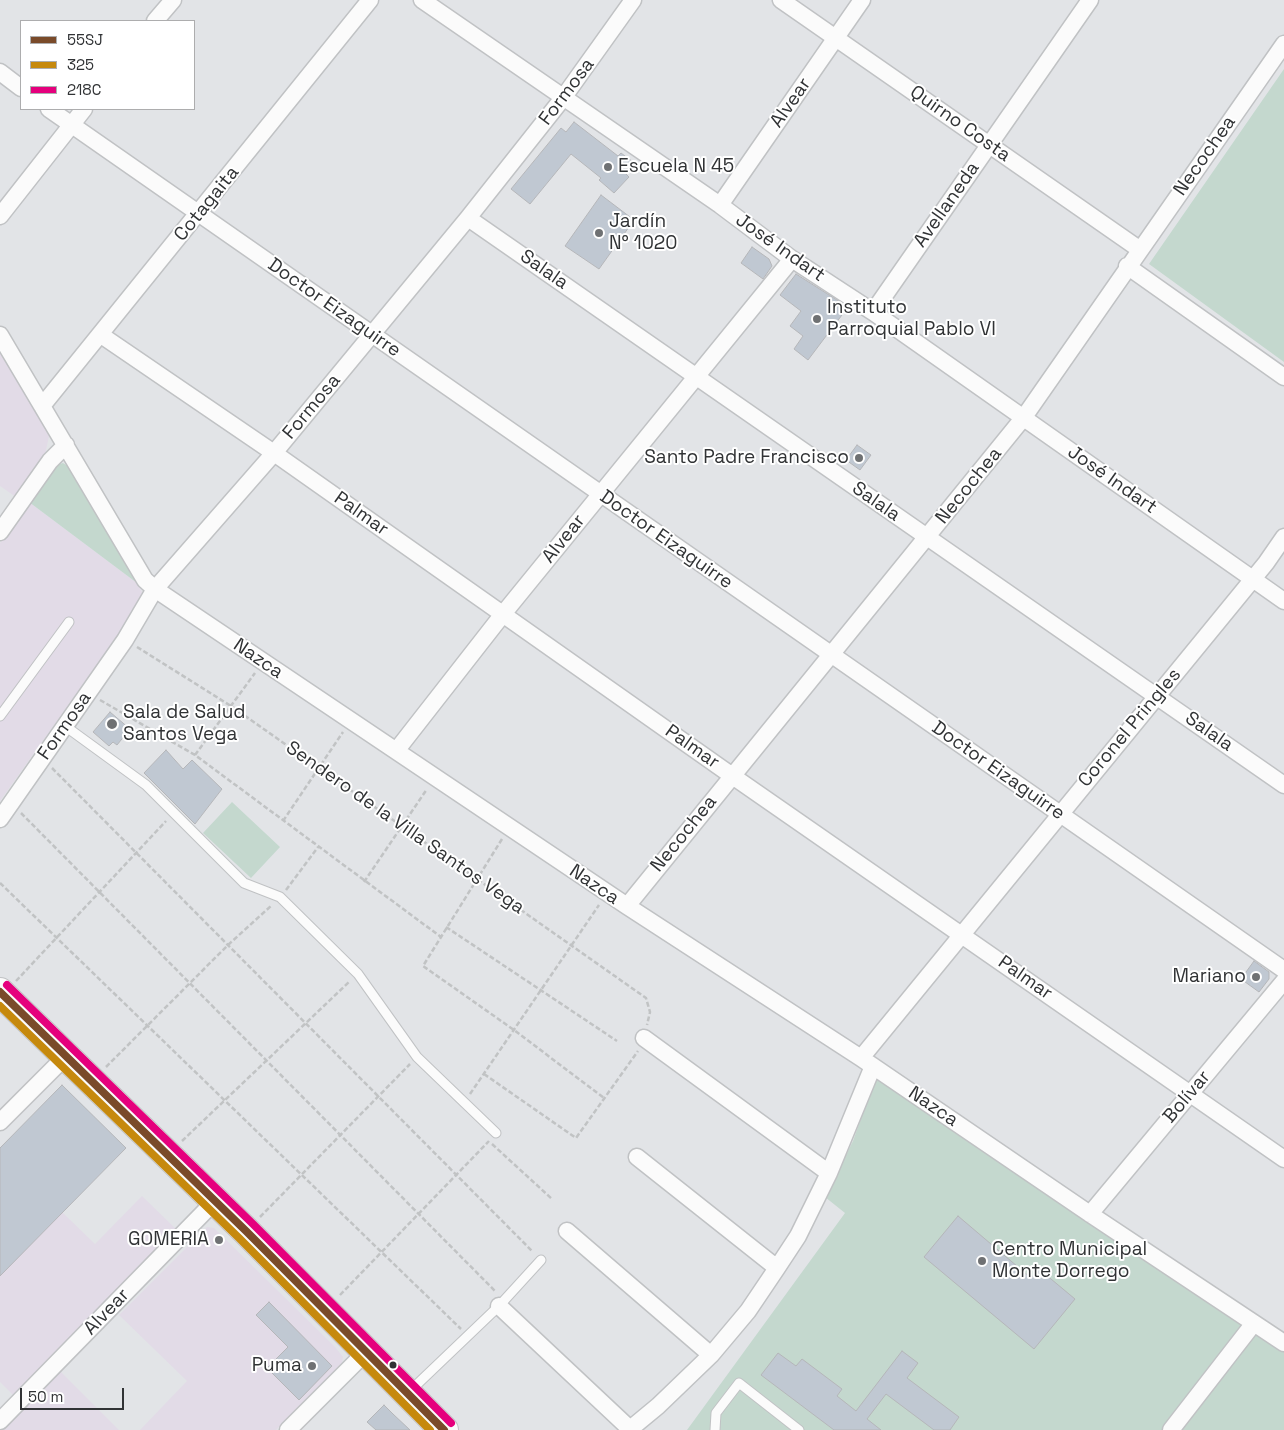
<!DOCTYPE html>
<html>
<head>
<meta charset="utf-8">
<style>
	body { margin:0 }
	#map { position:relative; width:1284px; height:1430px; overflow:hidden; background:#e2e4e7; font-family:"Space Grotesk",sans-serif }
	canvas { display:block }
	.legend { position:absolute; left:20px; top:20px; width:175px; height:90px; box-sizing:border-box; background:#fff; border:1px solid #adadae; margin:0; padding:6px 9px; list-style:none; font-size:15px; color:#313335 }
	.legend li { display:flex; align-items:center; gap:10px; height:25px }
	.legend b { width:25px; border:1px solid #adadae }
	.scale { position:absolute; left:20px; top:1388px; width:104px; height:22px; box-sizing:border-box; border:2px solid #313335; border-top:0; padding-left:6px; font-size:15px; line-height:18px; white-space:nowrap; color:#313335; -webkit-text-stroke:4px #fff; paint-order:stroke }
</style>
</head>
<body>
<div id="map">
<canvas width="1284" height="1430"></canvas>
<ul class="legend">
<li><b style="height:6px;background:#7a4b2a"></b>55SJ</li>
<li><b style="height:6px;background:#c6890d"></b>325</li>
<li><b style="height:6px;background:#e5007d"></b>218C</li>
</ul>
<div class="scale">50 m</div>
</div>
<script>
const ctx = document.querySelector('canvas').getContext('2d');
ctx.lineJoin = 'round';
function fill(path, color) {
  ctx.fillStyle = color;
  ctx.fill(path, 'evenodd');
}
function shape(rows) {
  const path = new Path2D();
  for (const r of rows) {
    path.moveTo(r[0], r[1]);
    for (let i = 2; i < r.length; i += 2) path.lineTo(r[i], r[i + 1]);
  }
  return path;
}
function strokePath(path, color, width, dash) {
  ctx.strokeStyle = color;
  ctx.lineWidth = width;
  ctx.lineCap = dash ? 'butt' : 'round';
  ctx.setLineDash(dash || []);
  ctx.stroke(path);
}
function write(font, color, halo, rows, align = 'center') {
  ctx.font = font + ' "Space Grotesk",sans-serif';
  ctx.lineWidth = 4;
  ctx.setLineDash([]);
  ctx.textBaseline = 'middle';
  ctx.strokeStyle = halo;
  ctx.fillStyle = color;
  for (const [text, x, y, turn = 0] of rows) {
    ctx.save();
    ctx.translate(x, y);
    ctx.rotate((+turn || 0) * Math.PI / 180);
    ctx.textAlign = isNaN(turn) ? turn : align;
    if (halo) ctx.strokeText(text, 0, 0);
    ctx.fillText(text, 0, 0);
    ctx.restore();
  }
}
const industrial = shape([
	[0,353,46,427,49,436,45,455,16,497,0,486],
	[29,502,137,583,142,592,141,603,0,801,0,543],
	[0,1152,95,1244,142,1196,178,1231,16,1398,0,1382],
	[207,1227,214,1228,335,1347,343,1357,342,1363,276,1430,140,1430,187,1381,119,1315],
	[60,1371,119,1430,3,1430]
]);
const green = shape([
	[1284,69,1284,362,1149,264],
	[63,463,69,467,137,583,29,502,57,465],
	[232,802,280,847,251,878,203,833],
	[876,1076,1284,1349,1284,1430,687,1430,845,1213,825,1197,853,1141]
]);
const building = shape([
	[574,122,618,156,621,153,633,162,624,172,629,177,614,193,599,180,601,178,571,154,530,204,511,189,561,128,566,132,574,122],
	[601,195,634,220,599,269,565,246,601,195],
	[752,247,769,259,772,266,763,279,741,263,752,247],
	[796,274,848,307,808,360,794,349,803,336,790,326,801,311,780,295,796,274],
	[857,445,871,455,860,470,846,460,857,445],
	[110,712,130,729,117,745,113,742,109,746,93,732,110,712],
	[166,750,183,769,192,760,222,789,195,824,144,773,166,750],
	[1254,961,1269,972,1269,979,1259,992,1241,979,1254,961],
	[62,1085,126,1148,0,1276,0,1148,62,1085],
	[958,1216,1031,1278,1039,1269,1075,1299,1034,1349,924,1257,958,1216],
	[269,1302,332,1366,299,1400,267,1368,288,1347,256,1315,269,1302],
	[902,1351,918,1363,907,1378,959,1417,950,1430,934,1430,886,1394,867,1419,881,1430,834,1430,761,1375,778,1353,796,1366,802,1359,842,1389,837,1396,856,1411,902,1351],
	[384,1405,393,1414,410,1430,376,1430,367,1422,384,1405]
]);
const path = shape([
	[137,647,231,706,646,998,650,1012,647,1025],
	[100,700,195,755,441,937],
	[195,755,255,673],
	[52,768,533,1252],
	[21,813,496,1292],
	[283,821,343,732],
	[502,839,423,966,514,1030,604,1098],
	[364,882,427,789],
	[0,883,461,1329],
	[286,890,318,847],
	[446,927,617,1041],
	[16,981,166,821],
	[106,1067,228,945,272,905],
	[484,1074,576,1138,638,1051],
	[470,1094,599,905],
	[182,1141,350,981],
	[492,1144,552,1199],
	[260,1217,410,1064],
	[340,1295,489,1141]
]);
const service = shape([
	[0,716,69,622],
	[65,726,146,785,244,883,280,897,358,974,417,1057,496,1133],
	[409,1392,499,1306,541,1260],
	[715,1430,716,1413,739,1383,799,1430]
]);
const minor = shape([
	[422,0,720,205,792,259,873,312,1284,601],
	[781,0,1139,249],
	[155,21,173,0],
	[0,72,21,88],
	[49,109,1284,970],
	[720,205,862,0],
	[0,216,84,109],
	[468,218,1284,785],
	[1127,266,1284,377],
	[873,312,1090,0],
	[0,335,145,580,155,589,627,906,861,1058,1090,1214,1284,1343],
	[101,335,274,453,731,775,1284,1159],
	[42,406,370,0],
	[0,532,50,461,66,445],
	[396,751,503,614,792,259],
	[0,819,125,640,155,589,274,453,468,218,563,98,633,0],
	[627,906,1024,417,1284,44],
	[644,1038,829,1173],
	[861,1058,1266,563,1284,537],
	[0,1122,65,1057],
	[637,1157,777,1268],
	[1090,1214,1284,981],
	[567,1231,711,1355],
	[499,1306,630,1429],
	[0,1421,214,1202],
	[288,1430,366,1352],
	[629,1430,658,1406,711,1355,748,1311,777,1268,798,1236,829,1173,873,1066],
	[1171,1430,1254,1323]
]);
const trunk = shape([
	[0,992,246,1231,444,1430]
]);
const bus1 = shape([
	[0,992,246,1231,444,1430]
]);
const bus2 = shape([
	[0,1006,239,1238,430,1430]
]);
const bus3 = shape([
	[7,985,253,1224,451,1423]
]);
const markers = [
	[608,167,5,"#6f7173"],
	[599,233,5,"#6f7173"],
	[817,319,5,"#6f7173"],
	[859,458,5,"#6f7173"],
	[112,724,6,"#6f7173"],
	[1256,977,5,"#6f7173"],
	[219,1240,5,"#6f7173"],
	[982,1261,5,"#6f7173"],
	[393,1365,4.5,"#313335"],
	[312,1366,5,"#6f7173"]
];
const streetNames = [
	["Formosa",567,92,-53],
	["Alvear",791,103,-55],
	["Quirno Costa",960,124,35],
	["Necochea",1205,156,-55],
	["Cotagaita",207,204,-51],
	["Avellaneda",947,205,-55],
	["José Indart",780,248,35],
	["Salala",544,270,35],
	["Doctor Eizaguirre",334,308,35],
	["Formosa",312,407,-50],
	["José Indart",1112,480,35],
	["Necochea",969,486,-51],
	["Salala",876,502,35],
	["Palmar",361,514,35],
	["Alvear",564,539,-51],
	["Doctor Eizaguirre",666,540,35],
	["Nazca",258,659,34],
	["Formosa",65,726,-55],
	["Coronel Pringles",1130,728,-50],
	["Salala",1209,732,35],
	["Palmar",692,747,35],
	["Doctor Eizaguirre",998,771,35],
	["Sendero de la Villa Santos Vega",405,828,35],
	["Necochea",684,834,-51],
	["Nazca",594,885,34],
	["Palmar",1025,978,35],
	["Bolívar",1187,1097,-50],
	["Nazca",933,1107,34],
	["Alvear",107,1312,-46]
];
const poiNames = [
	["Escuela N 45",618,167],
	["Jardín",609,222],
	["N° 1020",609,244],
	["Instituto",827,308],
	["Parroquial Pablo VI",827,330],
	["Santo Padre Francisco",849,458,"right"],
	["Sala de Salud",123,713],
	["Santos Vega",123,735],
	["Mariano",1246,977,"right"],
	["GOMERIA",209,1240,"right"],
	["Centro Municipal",992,1250],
	["Monte Dorrego",992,1272],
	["Puma",302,1366,"right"]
];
fill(industrial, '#e2dbe7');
fill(green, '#c4d8ce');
fill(building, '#c0c8d2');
strokePath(building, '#b5b6b9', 1);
strokePath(service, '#c0c2c4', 11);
strokePath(minor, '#c0c2c4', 19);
strokePath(trunk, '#c0c2c4', 30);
strokePath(path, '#c1c3c4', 2.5, [5, 2.5]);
strokePath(service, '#fbfbfb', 9);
strokePath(minor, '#fbfbfb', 16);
strokePath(trunk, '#fbfbfb', 28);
strokePath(bus1, '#7a4b2a', 8);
strokePath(bus2, '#c6890d', 8);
strokePath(bus3, '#e5007d', 8);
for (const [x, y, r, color] of markers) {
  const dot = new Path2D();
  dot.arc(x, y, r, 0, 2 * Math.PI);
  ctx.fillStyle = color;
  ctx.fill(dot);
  strokePath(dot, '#fff', 2);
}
write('19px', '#313335', '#fff', streetNames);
write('19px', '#313335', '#fff', poiNames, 'left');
</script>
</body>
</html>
